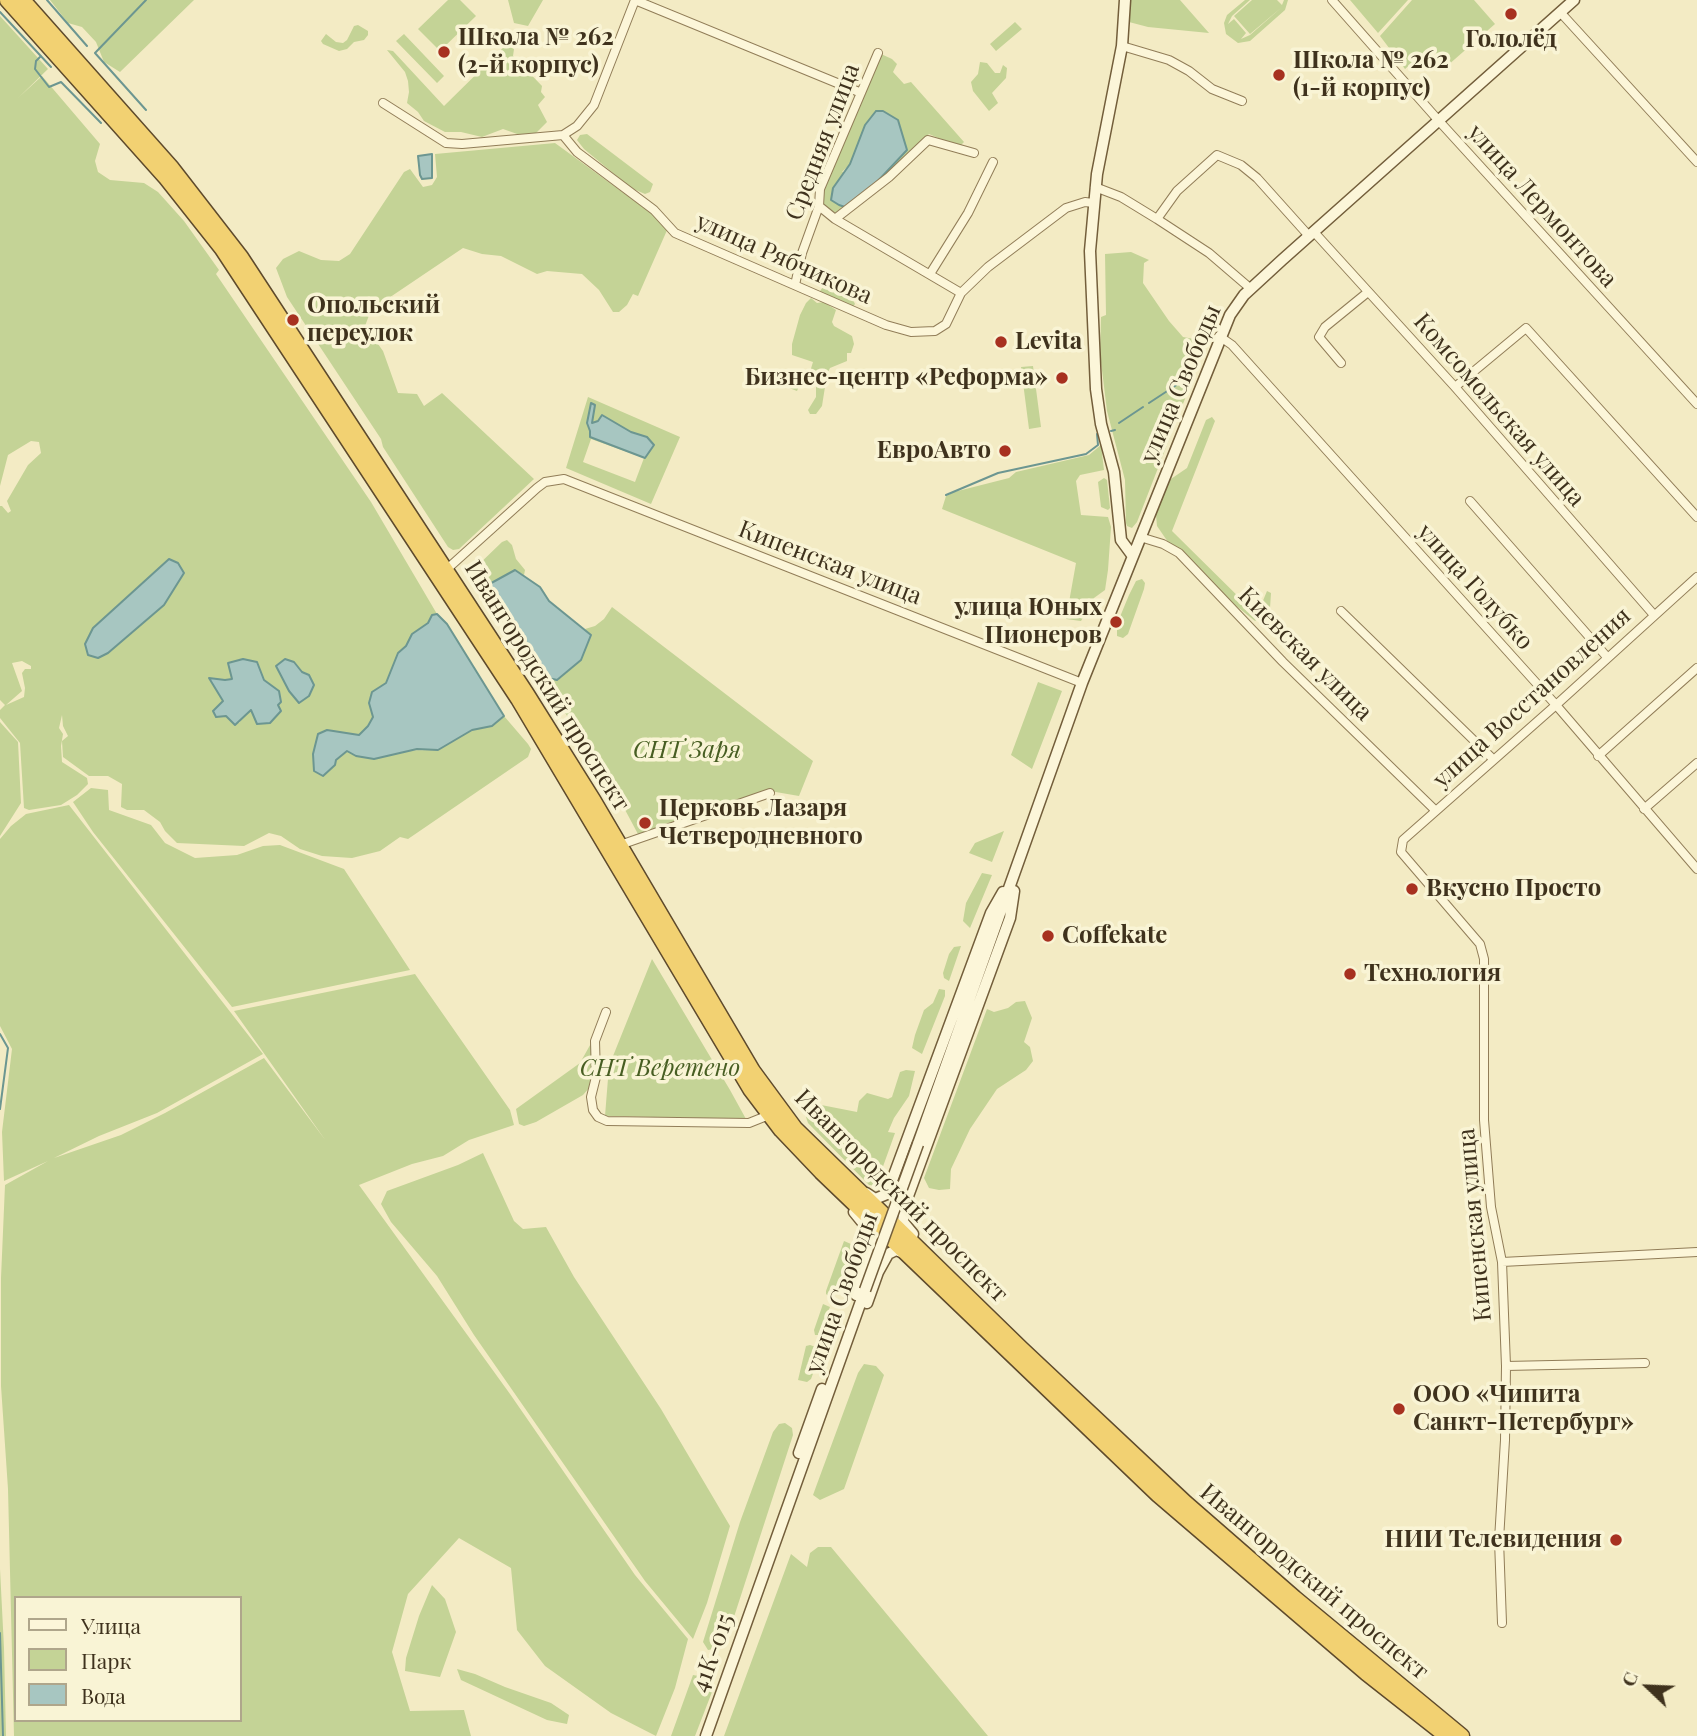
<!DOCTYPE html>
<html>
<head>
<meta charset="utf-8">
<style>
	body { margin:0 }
	#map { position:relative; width:1697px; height:1736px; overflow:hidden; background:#f3ebc4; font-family:"Playfair Display",serif }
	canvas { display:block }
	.legend { position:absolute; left:14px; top:1596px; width:228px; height:126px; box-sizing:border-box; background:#f9f4d5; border:2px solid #afa68b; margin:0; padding:9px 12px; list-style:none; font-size:21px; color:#3f321d }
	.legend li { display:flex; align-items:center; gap:14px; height:35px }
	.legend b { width:35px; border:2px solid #afa68b }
	.north { position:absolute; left:1613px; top:1652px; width:70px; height:70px; -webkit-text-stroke:5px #f9f4d5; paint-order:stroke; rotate:293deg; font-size:19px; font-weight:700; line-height:28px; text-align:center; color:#3f321d }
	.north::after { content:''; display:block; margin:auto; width:24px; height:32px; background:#3f321d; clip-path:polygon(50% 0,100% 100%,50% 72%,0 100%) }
</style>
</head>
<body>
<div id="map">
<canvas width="1697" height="1736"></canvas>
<ul class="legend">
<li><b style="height:9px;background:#fcf6d9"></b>Улица</li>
<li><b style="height:19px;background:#c4d396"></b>Парк</li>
<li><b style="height:19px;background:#a7c6c1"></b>Вода</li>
</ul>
<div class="north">С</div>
</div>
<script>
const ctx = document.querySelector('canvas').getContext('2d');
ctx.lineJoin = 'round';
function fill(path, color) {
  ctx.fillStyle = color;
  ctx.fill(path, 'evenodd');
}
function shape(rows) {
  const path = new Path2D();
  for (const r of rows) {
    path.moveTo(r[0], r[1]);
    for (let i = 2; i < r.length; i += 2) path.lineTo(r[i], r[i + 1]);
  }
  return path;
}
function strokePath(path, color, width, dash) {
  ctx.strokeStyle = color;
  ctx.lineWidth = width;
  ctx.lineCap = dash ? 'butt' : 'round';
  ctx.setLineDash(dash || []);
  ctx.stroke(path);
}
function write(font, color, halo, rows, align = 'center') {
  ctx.font = font + ' "Playfair Display",serif';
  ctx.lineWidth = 7;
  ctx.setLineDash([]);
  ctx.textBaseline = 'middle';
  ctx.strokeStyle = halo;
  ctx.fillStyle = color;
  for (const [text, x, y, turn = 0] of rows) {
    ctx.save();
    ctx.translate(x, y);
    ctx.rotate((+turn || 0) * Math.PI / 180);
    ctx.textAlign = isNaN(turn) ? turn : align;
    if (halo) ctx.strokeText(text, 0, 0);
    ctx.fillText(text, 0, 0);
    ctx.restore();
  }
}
const green = shape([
	[50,0,194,0,120,72,104,62,96,42,82,27,68,23],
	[448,0,460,0,476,16,440,51,418,29],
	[508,0,543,0,528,26,514,23],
	[1129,0,1180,0,1209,33,1148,27,1129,22],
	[1245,0,1250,0,1232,16,1228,24,1234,19,1246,33,1241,39,1250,35,1282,7,1250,34,1234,16,1252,0,1277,0,1282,5,1284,0,1288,0,1285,10,1250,41,1238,43,1226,34,1224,23,1227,15],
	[1350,0,1408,0,1378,33],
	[1412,0,1474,0,1495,24,1447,66,1431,47,1405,69,1380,36],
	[0,16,48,69,18,98,42,76,100,144,95,161,98,172,110,180,144,183,158,192,184,221,219,270,216,274,371,502,437,614,432,615,428,623,412,634,406,646,398,653,386,683,379,687,369,703,373,717,368,726,359,735,327,730,336,760,348,751,438,750,472,730,492,726,504,716,528,744,531,749,528,757,408,839,400,837,380,851,352,858,322,856,300,849,281,836,269,833,244,846,177,843,165,831,160,822,144,810,127,810,121,807,122,784,108,776,89,776,63,757,62,741,68,736,63,726,62,715,59,728,63,734,61,746,62,762,87,778,88,784,77,795,61,805,29,810,24,808,20,743,0,718,0,710,5,705,0,700,0,506,2,506,8,513,11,511,7,501,28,465,41,453,39,442,31,441,8,455,0,486],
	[169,559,176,583,164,605,98,658,150,579],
	[243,659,261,672,264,680,279,691,278,705,248,710,239,723,226,716,215,717,213,711,223,701,210,678,225,680,232,679,228,663],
	[22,661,31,666,31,669,25,669,22,673,25,688,24,697,6,705,22,691,12,663],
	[1015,22,1022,29,996,51,990,44],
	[358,25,368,31,368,35,364,40,354,42,347,49,339,51,323,44,321,41,326,34,336,42,343,43,347,40,354,26],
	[404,34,444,76,437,83,396,41],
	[506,45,514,49,513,56,542,86,541,92,545,97,538,105,547,122,536,133,520,135,503,129,482,137,461,132,445,132,424,121,418,112,407,103,409,92,408,81,405,72,387,50,393,51,444,106],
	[881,54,892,59,897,64,893,72,904,84,911,82,964,142,959,147,929,134,889,173,836,213,826,208,823,202,824,190],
	[898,120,907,150,896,162,887,170,842,172,850,164,859,145],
	[980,62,987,63,995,73,1000,73,1003,65,1007,68,1006,78,992,93,998,103,989,111,973,91,971,82,978,74],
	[587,134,653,184,650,192,645,194,631,188,584,149,577,140,580,135],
	[555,143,651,213,668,228,638,296,633,294,627,305,619,312,613,312,599,290,582,274,547,271,537,274,501,256,482,254,463,248,371,310,365,326,383,351,398,393,417,394,424,406,442,393,534,479,459,549,453,550,448,547,383,447,381,439,287,297,276,268,283,259,299,251,321,260,339,261,350,254,404,172,410,169,423,187,432,185,437,177,435,154],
	[1131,252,1149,260,1144,263,1143,283,1169,321,1183,337,1205,341,1197,368,1137,522,1132,528,1127,526,1126,523,1125,480,1107,411,1100,354,1101,317,1106,315,1105,254],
	[823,287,853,300,855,304,853,307,824,295,820,291],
	[811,298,817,303,824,302,836,310,832,322,834,326,852,336,854,344,851,353,847,353,847,361,830,368,827,374,822,406,816,414,810,414,808,410,816,397,816,386,809,375,813,362,792,355,792,344,800,315,806,303],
	[1033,366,1041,427,1029,429,1021,367],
	[790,369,804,374,797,391,784,386],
	[588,397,680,437,651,504,566,468],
	[591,403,595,405,592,423,598,421,602,415,631,432,647,437,590,431,587,423],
	[591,439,644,458,635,482,583,462],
	[1212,417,1215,421,1172,531,1257,615,1267,591,1271,593,1270,608,1265,617,1255,621,1235,605,1186,555,1168,542,1157,526,1156,515,1168,481,1187,468,1206,420],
	[1101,445,1104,470,1080,475,1076,481,1081,515,1108,517,1111,527,1108,570,1105,590,1094,598,1081,621,1066,619,1076,563,942,509,946,496,954,492,1009,478,1016,472,1089,455],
	[1104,478,1107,480,1110,508,1108,510,1101,507,1098,482],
	[507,540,512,545,516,559,525,570,524,575,515,570,484,587,474,571,475,568,502,542],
	[1142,579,1145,583,1144,589,1128,634,1123,638,1117,636,1117,624,1129,595,1136,581],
	[612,607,813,761,799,796,770,791,639,836,582,729,570,721,545,678,558,680,581,660,591,636,585,629,595,626,604,619],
	[1038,682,1062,691,1032,769,1011,755],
	[0,722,18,742,21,803,0,836],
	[91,788,108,790,109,810,151,825,165,843,195,858,237,855,263,846,280,845,344,869,410,970,232,1007,93,832,73,802],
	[69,805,263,1054,157,1113,99,1136,54,1158,121,1135,165,1113,264,1058,326,1141,234,1011,415,974,510,1110,514,1125,469,1140,443,1156,412,1164,359,1185,510,1394,635,1575,688,1639,675,1688,656,1736,611,1713,545,1666,517,1630,511,1568,459,1538,408,1594,392,1652,410,1711,464,1710,471,1736,14,1736,8,1489,1,1386,1,1278,5,1185,48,1161,4,1181,2,1132,12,1049,0,1026,0,839,11,826,26,814],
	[16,1598,240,1598,240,1720,16,1720],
	[1004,831,992,862,969,853,975,843],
	[982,873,992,875,970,928,963,921,966,903],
	[961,946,949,981,944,978,943,973,949,954,954,947],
	[652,959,730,1090,746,1119,605,1116,609,1066],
	[939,989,945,990,945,996,922,1054,912,1048,915,1035,924,1010,933,1003],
	[1025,1001,1032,1018,1024,1042,1030,1047,1033,1061,1026,1070,997,1089,970,1129,951,1169,950,1189,939,1190,929,1188,924,1178,987,1009,994,1012,1008,1008,1016,1002],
	[594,1038,594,1071,590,1087,583,1095,536,1122,524,1126,519,1124,516,1109,580,1063],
	[906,1070,915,1071,909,1096,894,1118,888,1132,895,1133,876,1186,869,1185,808,1123,806,1117,811,1103,857,1112,859,1101,867,1093,888,1099,892,1097,900,1072],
	[483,1153,514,1221,523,1229,546,1227,574,1277,661,1409,730,1526,707,1603,693,1639,645,1581,474,1335,437,1276,391,1222,381,1204,387,1191,458,1165],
	[844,1241,851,1244,850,1252,836,1292,831,1298,826,1294,826,1291],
	[823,1304,830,1307,818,1335,815,1335,814,1330],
	[810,1345,819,1348,821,1352,811,1379,807,1382,798,1380,806,1346],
	[864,1364,876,1366,884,1375,844,1489,820,1500,813,1495,817,1484,858,1373],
	[785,1423,792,1428,793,1435,732,1623,721,1648,708,1650,703,1642,740,1522,773,1432,779,1424],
	[818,1547,831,1547,988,1736,724,1736,791,1554,807,1567,810,1553],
	[0,1569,4,1648,6,1736,0,1736],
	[432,1585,445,1599,456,1632,440,1677,405,1671,406,1658,419,1616],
	[457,1669,475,1674,505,1687,551,1703,569,1715,567,1724,547,1720,461,1680],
	[693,1675,704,1677,712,1692,695,1736,671,1736]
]);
const water = shape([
	[876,111,883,111,898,120,907,150,875,184,845,207,839,205,831,200,833,188,850,164,865,125,876,111],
	[432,154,432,178,422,179,420,175,418,156,432,154],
	[591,403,595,405,592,423,598,421,602,415,631,432,647,437,654,445,645,458,590,437,590,431,587,423,591,403],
	[169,559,178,563,184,573,164,605,108,653,98,658,88,655,85,644,93,628,169,559],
	[515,570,540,587,549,601,591,635,581,660,557,680,544,677,536,667,484,587,515,570],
	[437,614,447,624,504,716,492,726,472,730,438,750,417,749,374,759,356,756,347,751,336,760,335,765,323,776,314,771,313,754,318,734,327,730,359,735,368,726,373,717,369,703,372,692,386,683,398,653,406,646,412,634,428,623,432,615,437,614],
	[243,659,257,662,264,680,279,691,281,702,278,705,281,711,270,723,257,724,251,710,235,725,226,716,216,717,213,711,223,701,209,678,225,680,232,679,228,663,243,659],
	[285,659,294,662,302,672,309,675,314,685,309,696,299,703,289,691,276,666,285,659]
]);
const stream = shape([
	[47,0,87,46],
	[0,12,51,67],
	[41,56,36,61,35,69,49,87,61,82,101,123],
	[146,110,95,53,146,0],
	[1149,403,1178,384,1189,370],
	[1119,423,1143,407],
	[1111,431,1115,430],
	[946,495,998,473,1086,454,1098,445,1097,434],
	[0,1034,8,1048,0,1109],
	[0,1633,3,1736]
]);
const minor = shape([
	[635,0,859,92],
	[1332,0,1439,121,1697,404],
	[1560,12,1697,162],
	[1122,46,1169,60,1189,71,1212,89,1242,101],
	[383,103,446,143,462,144,563,135,577,126,594,105,635,0],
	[563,135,577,152,654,210,675,233,886,325,911,332,935,331,946,324,961,293,988,267,1066,208,1085,202,1093,203],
	[1095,187,1121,197,1157,219,1209,253,1251,289],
	[819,206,835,219,961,293],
	[835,219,889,177,928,140,974,153],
	[1157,219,1177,191,1217,155,1241,165,1257,178,1309,236],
	[1314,232,1455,387,1654,615],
	[930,274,968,213,993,162],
	[795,285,802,253,819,206,820,189,878,53],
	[1219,336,1232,345,1556,705,1697,869],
	[1341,363,1319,337,1325,327,1368,292],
	[1455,387,1526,328,1697,517],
	[1470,501,1607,657],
	[1140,537,1163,544,1179,553,1283,662,1436,811],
	[446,570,537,488,545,482,564,479,1082,683],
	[1341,611,1493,759],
	[1598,756,1697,668],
	[1644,809,1697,763],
	[620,845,770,793],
	[606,1012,595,1041,596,1077,591,1097,593,1110,598,1117,607,1121,749,1123,769,1115],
	[1502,1262,1697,1252],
	[1506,1366,1645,1363],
	[1502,1623,1499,1540,1505,1440,1506,1366,1502,1262,1491,1207,1484,1120,1484,959,1480,944,1401,852,1403,840,1556,705,1697,577]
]);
const secondary = shape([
	[1125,0,1122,46,1097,174,1090,251,1096,389,1101,424,1114,472,1121,540,1132,555],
	[918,1144,1082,683,1230,315,1244,295,1282,260,1574,0],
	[866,1193,875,1199,887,1194,991,913,1003,892],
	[854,1212,872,1234,872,1247,856,1295],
	[913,1234,903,1222,904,1207,1010,918,1014,891],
	[867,1303,878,1272,888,1254,896,1250,904,1253],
	[799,1453,822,1389],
	[706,1736,865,1290]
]);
const trunk = shape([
	[7,0,165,177,222,249,518,699,750,1089,781,1130,821,1172,1158,1495,1366,1673,1446,1736],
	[23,0,172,168,241,257,527,694,594,801,753,1071,795,1128,1021,1348,1186,1503,1295,1598,1462,1736]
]);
const secondaryBridge = shape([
	[865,1290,918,1144]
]);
const markers = [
	[1511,14,7,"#a73120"],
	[444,52,7,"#a73120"],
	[1279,75,7,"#a73120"],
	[293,320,7,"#a73120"],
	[1001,342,7,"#a73120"],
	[1062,378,7,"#a73120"],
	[1005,451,7,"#a73120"],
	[1116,622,7,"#a73120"],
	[645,823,7,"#a73120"],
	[1412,889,7,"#a73120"],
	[1048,936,7,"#a73120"],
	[1350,974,7,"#a73120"],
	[1399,1409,7,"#a73120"],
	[1616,1540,7,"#a73120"]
];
const poiNames = [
	["Школа № 262",458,38],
	["(2-й корпус)",458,66],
	["Гололёд",1511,40,"center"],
	["Школа № 262",1293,61],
	["(1-й корпус)",1293,89],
	["Опольский",307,306],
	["переулок",307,334],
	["Levita",1015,342],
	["Бизнес-центр «Реформа»",1048,378,"right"],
	["ЕвроАвто",991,451,"right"],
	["улица Юных",1102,608,"right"],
	["Пионеров",1102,636,"right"],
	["Церковь Лазаря",659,809],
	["Четверодневного",659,837],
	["Вкусно Просто",1426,889],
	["Coffekate",1062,936],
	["Технология",1364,974],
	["ООО «Чипита",1413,1395],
	["Санкт-Петербург»",1413,1423],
	["НИИ Телевидения",1602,1540,"right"]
];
const streetNames = [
	["Средняя улица",823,142,-69],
	["улица Лермонтова",1542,206,48],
	["улица Рябчикова",784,259,24],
	["улица Свободы",1181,384,-67],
	["Комсомольская улица",1499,410,49],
	["Кипенская улица",830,563,21],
	["улица Голубко",1475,587,48],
	["Киевская улица",1305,654,45],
	["Ивангородский проспект",547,686,58],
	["улица Восстановления",1532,698,-42],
	["Ивангородский проспект",901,1196,45],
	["Кипенская улица",1475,1225,-95],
	["улица Свободы",842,1293,-70],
	["Ивангородский проспект",1314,1582,40],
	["41К-015",713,1653,-70]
];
const parkNames = [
	["СНТ Заря",687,751],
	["СНТ Веретено",660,1069]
];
fill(green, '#c4d396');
fill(water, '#a7c6c1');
strokePath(water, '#6c9691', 2);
strokePath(stream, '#6c9691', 2);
strokePath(minor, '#917d58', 10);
strokePath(secondary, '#735e3b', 13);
strokePath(trunk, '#5e4a2c', 17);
strokePath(minor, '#fcf6d9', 8);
strokePath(secondary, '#fcf6d9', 10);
strokePath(trunk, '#f2d172', 14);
strokePath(secondaryBridge, '#735e3b', 13, []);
strokePath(secondaryBridge, '#fcf6d9', 10);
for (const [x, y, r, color] of markers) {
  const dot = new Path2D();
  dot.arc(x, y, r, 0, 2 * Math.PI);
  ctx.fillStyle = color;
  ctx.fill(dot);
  strokePath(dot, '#f9f4d5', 2.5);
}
write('bold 24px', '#3f321d', '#f9f4d5', poiNames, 'left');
write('24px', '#3f321d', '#f9f4d5', streetNames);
write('italic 24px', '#475e22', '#f9f4d5', parkNames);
</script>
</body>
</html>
